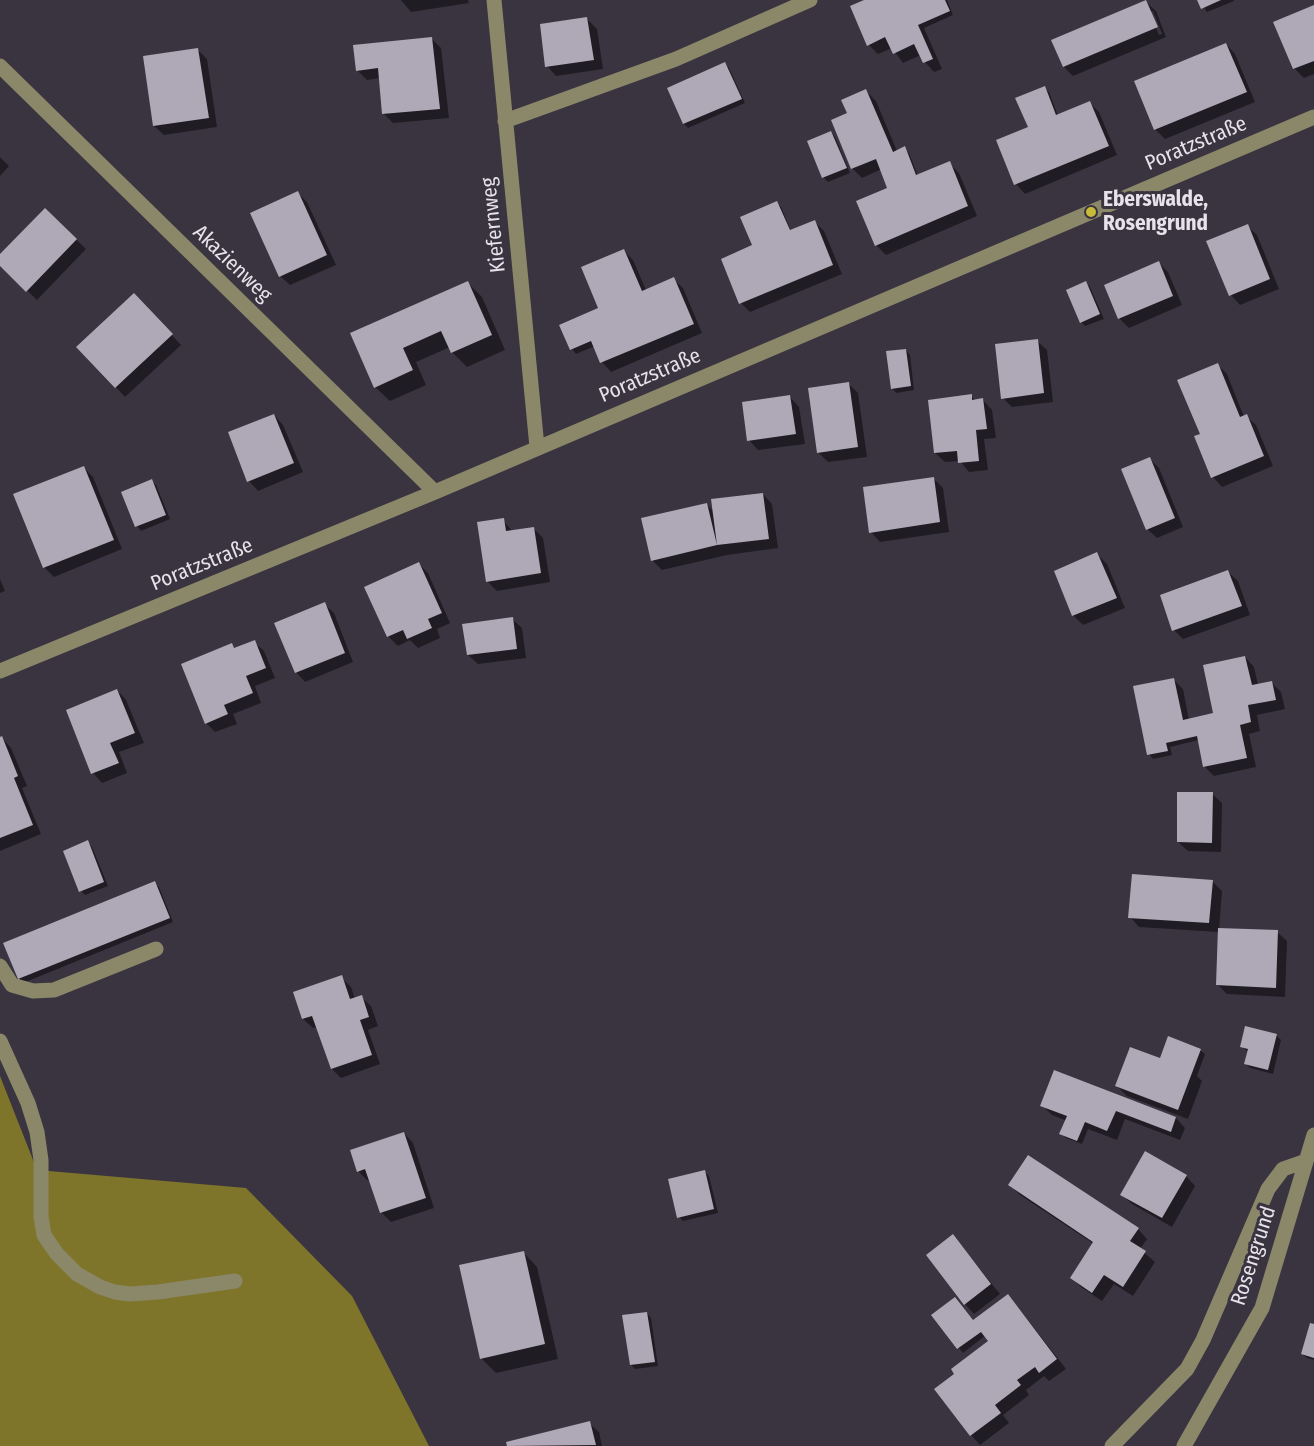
<!DOCTYPE html>
<html>
<head>
<meta charset="utf-8">
<style>
	body { margin:0 }
	canvas { display:block; background:#3a3441 }
</style>
</head>
<body>
<canvas width="1314" height="1446"></canvas>
<script>
const ctx = document.querySelector('canvas').getContext('2d');
ctx.lineJoin = 'round';
function fill(path, color) {
  ctx.fillStyle = color;
  ctx.fill(path, 'evenodd');
}
function shape(rows) {
  const path = new Path2D();
  for (const r of rows) {
    path.moveTo(r[0], r[1]);
    for (let i = 2; i < r.length; i += 2) path.lineTo(r[i], r[i + 1]);
  }
  return path;
}
function strokePath(path, color, width, dash) {
  ctx.strokeStyle = color;
  ctx.lineWidth = width;
  ctx.lineCap = dash ? 'butt' : 'round';
  ctx.setLineDash(dash || []);
  ctx.stroke(path);
}
function write(font, color, halo, rows, align = 'center') {
  ctx.font = font + ' "Fira Sans Condensed",sans-serif';
  ctx.lineWidth = 6;
  ctx.setLineDash([]);
  ctx.textBaseline = 'middle';
  ctx.strokeStyle = halo;
  ctx.fillStyle = color;
  for (const [text, x, y, turn = 0] of rows) {
    ctx.save();
    ctx.translate(x, y);
    ctx.rotate((+turn || 0) * Math.PI / 180);
    ctx.textAlign = isNaN(turn) ? turn : align;
    if (halo) ctx.strokeText(text, 0, 0);
    ctx.fillText(text, 0, 0);
    ctx.restore();
  }
}
const forest = shape([
	[0,1076,37,1170,246,1188,352,1296,429,1446,0,1446]
]);
const shadow = shape([
	[401,0,468,0,469,3,411,12],
	[868,0,947,0,953,15,924,28,942,69,934,72,925,62,921,55,903,63,892,48,878,54,869,45],
	[1199,0,1234,0,1234,1,1207,12],
	[1146,2,1156,11,1166,37,1073,76,1064,67],
	[1149,11,1153,11,1162,34,1159,35],
	[1314,7,1314,74,1304,78,1294,68],
	[587,19,597,29,603,69,556,76,547,66],
	[431,38,441,48,449,118,393,123,384,114,380,78,367,80,357,70],
	[1226,44,1235,54,1255,102,1165,139,1155,129],
	[197,49,207,59,217,127,164,135,154,126],
	[725,64,729,68,745,103,688,128,684,124,669,89],
	[1044,88,1049,92,1058,116,1090,103,1099,112,1117,155,1025,194,1016,184,1030,127],
	[866,91,876,101,897,151,904,148,909,153,918,176,949,163,959,173,977,216,886,255,876,245,889,189,882,169,862,178,852,168,849,114],
	[831,132,835,137,850,173,828,182,824,178,809,142],
	[0,157,9,166,0,176],
	[298,193,307,202,336,265,290,285,280,276],
	[777,203,781,207,791,231,814,221,824,231,842,274,750,312,741,303,755,246],
	[45,210,86,249,37,300,0,264,0,256],
	[1247,226,1257,235,1279,289,1240,305,1231,295,1208,242],
	[624,251,633,260,646,290,673,279,683,288,702,333,611,372,602,362,595,346,576,354,572,349,561,326,600,309],
	[1159,263,1168,272,1182,305,1129,328,1119,318],
	[468,283,482,297,505,350,467,367,452,352,450,347,416,362,426,385,390,401,375,387,352,334],
	[1086,283,1090,287,1104,319,1085,326,1081,322],
	[144,305,181,345,125,397,79,347],
	[1037,341,1047,350,1053,402,1012,407,1003,398],
	[906,350,910,355,914,390,896,393,892,388],
	[1217,364,1227,374,1244,417,1246,416,1256,425,1273,466,1222,487,1213,477,1202,435],
	[849,384,858,393,867,457,828,462,818,452],
	[971,396,976,401,983,400,992,410,996,438,984,439,988,470,969,472,960,461,945,462,935,453],
	[790,397,799,407,805,444,758,450,749,440],
	[274,415,283,425,303,472,258,491,249,481],
	[1150,459,1159,468,1183,527,1157,538,1147,529],
	[84,468,93,477,122,549,54,577,44,567],
	[934,479,943,488,949,532,880,542,871,532],
	[152,481,156,485,170,519,141,531,137,526],
	[763,494,772,504,778,548,727,555,662,570,652,560,706,504,714,512],
	[503,520,513,532,533,528,543,538,550,582,497,591,487,581],
	[1097,554,1107,564,1125,608,1083,625,1073,615],
	[419,564,428,573,450,623,437,629,440,638,418,648,410,640,398,646,388,636],
	[1228,572,1238,581,1250,615,1183,639,1174,630],
	[0,579,5,591,0,593],
	[324,604,334,613,353,662,305,682,296,672],
	[512,619,522,628,526,658,478,664,468,655],
	[254,642,264,651,275,678,255,686,261,703,233,714,237,724,215,732,206,723,231,645,236,649],
	[1245,657,1254,667,1258,685,1272,683,1281,692,1285,709,1257,715,1260,731,1249,734,1256,767,1214,776,1205,767,1199,740,1170,747,1172,755,1153,759,1149,754,1173,679,1183,689,1189,720,1215,714],
	[117,690,126,700,144,743,119,752,127,773,102,783,93,773],
	[2,738,11,748,27,786,22,788,41,834,0,851,0,739],
	[1212,794,1222,803,1221,852,1188,851,1178,842],
	[88,842,92,847,108,886,85,895,81,891],
	[1212,881,1222,891,1219,930,1277,932,1287,941,1285,997,1227,994,1217,984,1219,932,1139,927,1130,917],
	[155,883,159,887,173,922,23,983,19,978],
	[341,977,351,987,355,999,361,997,371,1006,378,1026,368,1030,380,1064,341,1078,332,1069,317,1027,313,1028,303,1019],
	[1276,1035,1281,1040,1273,1074,1250,1068,1246,1064,1249,1052,1242,1047],
	[1200,1050,1205,1054,1197,1076,1202,1081,1188,1119,1127,1096,1117,1086,1160,1060],
	[1055,1072,1176,1118,1185,1128,1180,1140,1125,1119,1117,1140,1088,1129,1082,1144,1066,1138,1061,1134,1067,1121,1052,1115,1042,1105],
	[404,1133,413,1143,434,1208,391,1222,381,1212,370,1180,368,1181,359,1172,352,1151],
	[704,1171,709,1176,718,1213,683,1221,679,1217],
	[1186,1176,1195,1186,1172,1227,1132,1204,1122,1195],
	[1010,1185,1138,1229,1147,1239,1140,1249,1155,1262,1133,1296,1114,1284,1102,1301,1081,1287,1072,1278,1094,1244,1020,1195],
	[953,1236,1000,1294,974,1314,965,1304],
	[523,1252,537,1267,558,1359,496,1373,481,1358],
	[1008,1296,1017,1306,1066,1369,1049,1381,1044,1376,1026,1390,1029,1395,1003,1415,1009,1423,980,1445,971,1435,956,1374,990,1341,986,1335,963,1353,934,1316,973,1322],
	[647,1313,651,1318,658,1366,635,1369,631,1365],
	[1314,1326,1314,1360,1307,1358,1302,1354],
	[589,1423,599,1432,602,1446,508,1446,508,1443]
]);
const building = shape([
	[864,0,945,0,950,11,918,25,933,59,923,63,914,44,893,54,885,37,867,46,850,6],
	[1146,0,1158,27,1063,67,1051,40],
	[1197,0,1221,0,1201,9],
	[1314,5,1314,61,1293,69,1273,22],
	[587,17,594,60,545,67,540,24],
	[432,37,440,109,382,114,378,68,356,71,353,45],
	[1226,43,1247,92,1154,130,1134,81],
	[198,48,209,118,153,126,143,56],
	[725,62,742,99,683,124,667,88],
	[1045,86,1056,115,1090,101,1109,146,1014,185,996,140,1028,127,1015,98],
	[866,89,893,152,905,146,916,175,950,161,968,206,875,246,856,201,887,188,876,159,851,169,831,120,847,113,841,100],
	[831,131,847,168,822,178,807,141],
	[298,191,327,255,279,277,250,213],
	[777,201,790,230,815,220,833,265,739,304,721,259,752,245,740,217],
	[45,208,77,239,26,292,0,266,0,254],
	[1248,224,1270,279,1229,296,1206,241],
	[624,249,642,291,674,277,694,324,600,363,591,341,570,350,559,325,598,308,581,267],
	[1159,261,1173,296,1118,319,1104,285],
	[468,281,492,335,451,353,441,331,403,348,413,370,374,388,350,333],
	[1086,281,1100,314,1080,323,1066,290],
	[134,293,173,334,115,388,76,347],
	[1038,339,1044,393,1001,399,995,344],
	[906,349,911,386,891,389,886,351],
	[1218,363,1240,417,1247,414,1264,456,1211,478,1194,436,1200,434,1177,380],
	[849,382,858,447,817,453,808,388],
	[972,394,972,400,983,398,987,429,976,430,979,461,958,463,957,451,934,453,928,400],
	[790,395,796,434,747,441,742,402],
	[274,414,294,463,247,482,228,432],
	[1150,457,1175,518,1146,530,1121,469],
	[84,466,114,540,43,568,13,494],
	[934,477,940,522,869,533,863,487],
	[152,479,166,515,135,527,121,492],
	[763,493,769,539,717,545,711,499],
	[707,503,717,545,651,561,641,518],
	[504,518,506,531,534,527,541,573,486,582,477,522],
	[1097,552,1117,598,1072,616,1054,571],
	[419,562,442,613,428,619,432,628,407,639,403,630,387,637,364,587],
	[1228,570,1242,606,1172,631,1160,595],
	[325,602,345,653,295,673,274,623],
	[513,617,517,649,467,655,462,624],
	[255,640,266,668,246,676,253,693,224,705,228,714,205,724,181,664,232,643,234,648],
	[1245,656,1252,685,1272,681,1276,700,1248,705,1251,722,1240,725,1247,758,1203,767,1197,736,1166,743,1168,751,1147,755,1133,686,1174,678,1183,720,1213,713,1203,665],
	[117,689,135,733,110,743,119,763,91,774,66,710],
	[2,736,18,776,14,778,33,825,0,838,0,737],
	[1177,792,1213,792,1212,843,1177,842],
	[88,840,104,882,79,892,63,851],
	[1132,874,1213,880,1209,923,1128,918],
	[155,881,170,918,18,979,3,943],
	[1218,928,1278,930,1276,988,1216,985],
	[342,975,350,999,362,995,369,1017,360,1020,372,1055,331,1069,312,1016,302,1019,293,992],
	[1245,1026,1277,1034,1268,1070,1244,1064,1248,1049,1240,1047],
	[1168,1036,1201,1049,1178,1110,1115,1086,1130,1047,1160,1058],
	[1054,1070,1176,1117,1171,1132,1116,1111,1107,1131,1085,1122,1077,1141,1059,1134,1067,1116,1040,1106],
	[404,1132,426,1198,380,1213,365,1169,357,1172,350,1150],
	[1145,1151,1187,1175,1162,1218,1120,1195],
	[1028,1155,1139,1228,1130,1241,1146,1251,1123,1287,1104,1275,1092,1293,1070,1278,1093,1242,1008,1185],
	[705,1170,714,1209,677,1218,668,1179],
	[953,1234,991,1284,964,1305,926,1255],
	[524,1251,545,1344,480,1359,459,1265],
	[1008,1294,1057,1359,1039,1373,1035,1367,1017,1380,1021,1385,995,1405,1001,1413,970,1436,934,1389,954,1374,951,1369,988,1341,981,1332,957,1349,931,1315,955,1297,973,1320],
	[647,1312,655,1362,630,1365,622,1315],
	[1310,1323,1314,1324,1314,1358,1301,1354],
	[590,1421,596,1445,507,1446,506,1442]
]);
const minor = shape([
	[494,0,537,447],
	[0,66,435,492],
	[505,121,676,59,810,0],
	[0,671,435,492,1314,117],
	[0,966,12,985,33,991,54,990,156,949],
	[0,1041,28,1103,37,1132,41,1160,41,1217,44,1235,57,1254,77,1274,100,1287,115,1292,130,1294,158,1292,235,1281],
	[1112,1446,1187,1369,1203,1340,1268,1189,1283,1169,1306,1161],
	[1184,1446,1262,1308,1314,1135]
]);
const markers = [
	[1091,212,6,"#caba3a"]
];
const streetNames = [
	["Poratzstraße",1196,144,-23],
	["Kiefernweg",494,225,-96],
	["Akazienweg",232,264,44],
	["Poratzstraße",650,376,-23],
	["Poratzstraße",202,565,-22],
	["Rosengrund",1254,1256,-72]
];
const poiNames = [
	["Eberswalde,",1103,200],
	["Rosengrund",1103,224]
];
fill(forest, '#7f752a');
fill(shadow, '#0007');
fill(building, '#afa8b7');
strokePath(minor, '#8b886a', 15);
for (const [x, y, r, color] of markers) {
  const dot = new Path2D();
  dot.arc(x, y, r, 0, 2 * Math.PI);
  ctx.fillStyle = color;
  ctx.fill(dot);
  strokePath(dot, '#3a3441', 2);
}
write('21px', '#e7e3eb', '#3a3441', streetNames);
write('bold 21px', '#e7e3eb', '#3a3441', poiNames, 'left');
</script>
</body>
</html>
